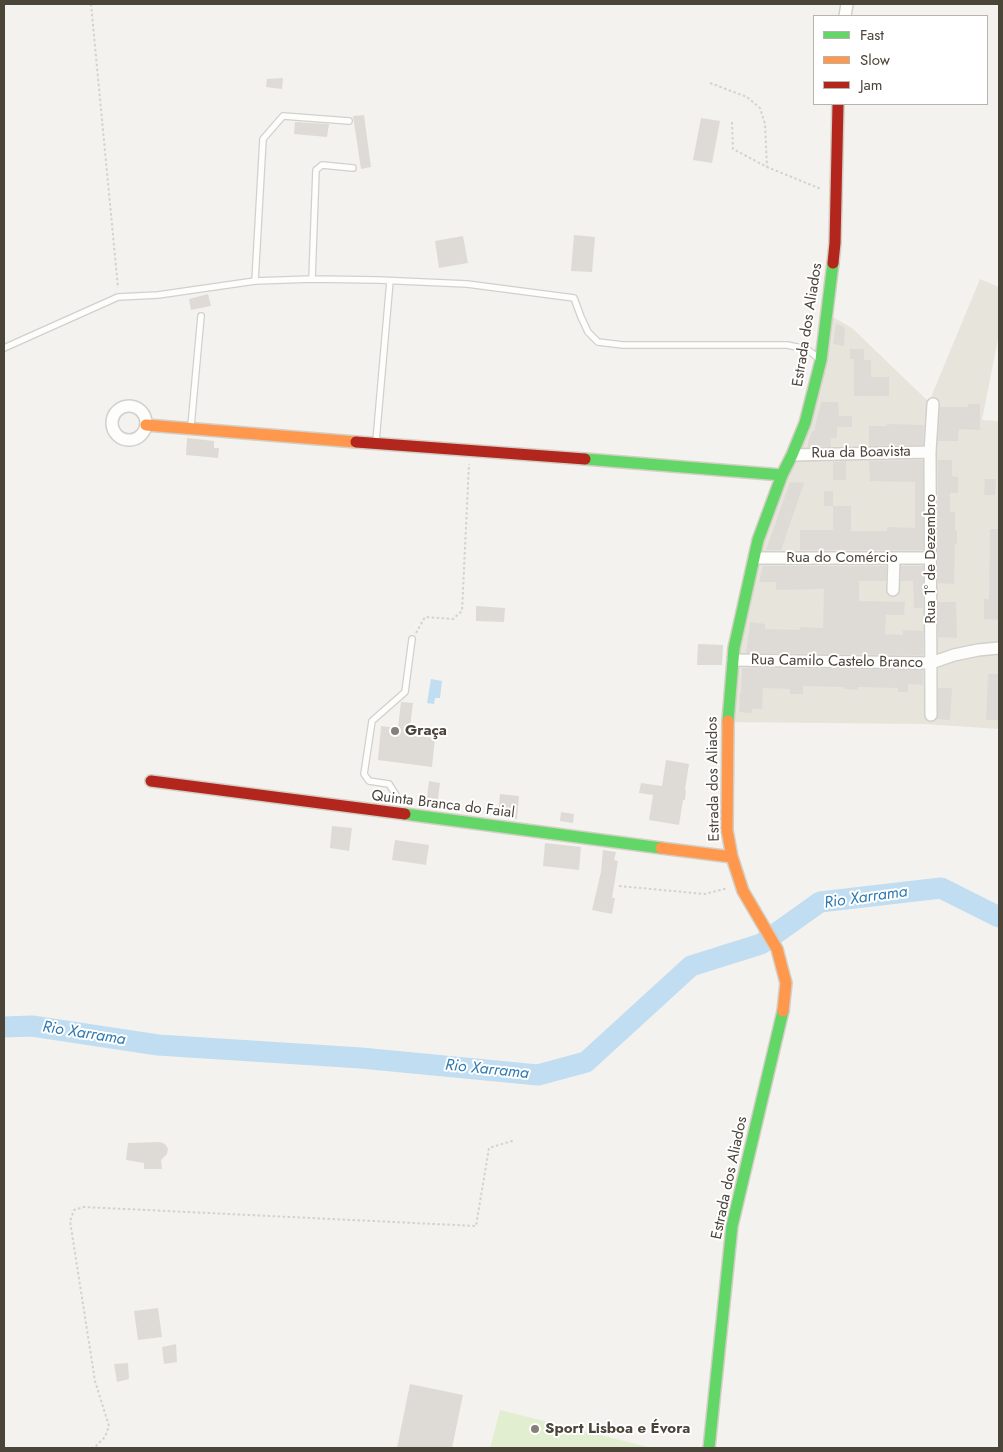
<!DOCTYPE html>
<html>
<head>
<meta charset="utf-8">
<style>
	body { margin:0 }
	#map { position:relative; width:1003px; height:1452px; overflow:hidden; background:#f4f2ee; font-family:Jost,sans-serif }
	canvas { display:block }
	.frame { position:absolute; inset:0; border:5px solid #4b4439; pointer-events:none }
	.legend { position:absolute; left:813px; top:15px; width:175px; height:90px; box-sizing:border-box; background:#fff; border:1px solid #b7b4b0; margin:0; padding:6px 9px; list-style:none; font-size:15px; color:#4b4439 }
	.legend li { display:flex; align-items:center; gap:10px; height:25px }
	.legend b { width:25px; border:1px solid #b7b4b0 }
</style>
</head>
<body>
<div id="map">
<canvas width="1003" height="1452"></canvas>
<div class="frame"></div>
<ul class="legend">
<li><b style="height:6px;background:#63d668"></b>Fast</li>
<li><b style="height:6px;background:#ff974d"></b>Slow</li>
<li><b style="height:6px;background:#b3261e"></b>Jam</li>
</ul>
</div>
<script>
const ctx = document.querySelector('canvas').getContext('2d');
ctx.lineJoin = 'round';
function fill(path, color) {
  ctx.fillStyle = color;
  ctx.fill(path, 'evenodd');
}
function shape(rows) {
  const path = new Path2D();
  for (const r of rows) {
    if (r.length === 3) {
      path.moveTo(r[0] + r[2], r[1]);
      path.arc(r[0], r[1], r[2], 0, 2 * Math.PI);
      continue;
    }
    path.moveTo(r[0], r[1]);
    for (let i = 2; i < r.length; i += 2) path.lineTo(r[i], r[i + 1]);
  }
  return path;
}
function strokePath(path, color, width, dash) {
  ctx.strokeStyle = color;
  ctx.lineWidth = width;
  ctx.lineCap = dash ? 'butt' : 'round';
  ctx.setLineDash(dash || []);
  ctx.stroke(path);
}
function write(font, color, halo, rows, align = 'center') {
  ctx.font = font + ' Jost,sans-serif';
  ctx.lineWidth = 4;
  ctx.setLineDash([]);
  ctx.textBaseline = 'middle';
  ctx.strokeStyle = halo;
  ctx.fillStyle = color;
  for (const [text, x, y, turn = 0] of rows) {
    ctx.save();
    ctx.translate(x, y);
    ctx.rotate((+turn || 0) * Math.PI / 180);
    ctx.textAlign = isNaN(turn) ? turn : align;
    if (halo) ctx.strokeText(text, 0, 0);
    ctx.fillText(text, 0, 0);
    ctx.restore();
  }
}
const residential = shape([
	[980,279,999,287,999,334,982,420,999,421,999,729,924,724,721,722,728,643,802,414,831,316,852,328,929,402]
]);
const green = shape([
	[500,1410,652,1448,490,1448]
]);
const water = shape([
	[431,679,442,681,440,698,435,698,434,704,427,703]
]);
const river = shape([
	[4,1027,32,1026,158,1045,361,1058,538,1075,586,1062,691,966,761,944,820,902,941,888,999,917]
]);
const building = shape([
	[283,78,282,89,266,87,267,79],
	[364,115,371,167,361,169,353,116],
	[701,118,720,121,712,163,693,160],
	[295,122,329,124,327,137,294,134],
	[574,235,595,237,592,272,571,271],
	[463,236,468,263,439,268,435,241],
	[208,294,211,306,191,310,189,299],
	[836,323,845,328,844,346,833,344],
	[850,349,864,349,864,360,871,360,871,377,889,377,889,396,854,396,854,359,850,359],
	[821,402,838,402,839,416,852,416,852,427,837,427,837,438,831,438,831,447,808,447,808,442,812,431,814,431],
	[968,404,980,404,980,430,959,429,958,441,938,441,940,407,968,407],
	[887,424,924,425,923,445,869,446,869,426,887,426],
	[187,438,214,441,214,448,219,448,218,458,186,455],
	[923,460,923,550,800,550,800,530,833,530,833,506,851,506,851,531,887,531,887,527,915,528,915,482,870,481,869,461],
	[938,460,952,460,952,476,958,477,958,493,950,493,950,512,955,512,955,530,957,530,957,544,955,544,954,584,938,583],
	[846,461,846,480,833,480,833,462],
	[985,479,996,479,995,495,984,495],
	[790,482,804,483,781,550,766,550],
	[824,491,833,491,833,506,824,506],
	[990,529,999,529,999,620,984,619,984,599,989,599],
	[763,566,886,566,886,581,859,581,859,601,905,602,904,615,886,615,885,634,903,635,903,630,923,631,923,655,746,653,750,622,765,624,765,629,800,630,800,627,823,628,824,589,776,590,776,582,759,582],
	[901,566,923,566,923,608,914,608,913,581,901,581],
	[938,602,956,602,957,638,938,637],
	[476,606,505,608,504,622,476,621],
	[698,644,723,645,722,665,697,665],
	[742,668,923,670,923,685,908,684,908,692,898,692,898,688,858,687,858,690,844,689,844,687,803,686,803,694,790,694,790,689,763,688,762,709,752,709,752,713,739,712,740,693,741,693],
	[988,674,999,674,999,720,986,720],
	[938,688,952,688,950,720,937,719,938,715],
	[401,702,413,703,409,735,435,738,432,767,378,760,381,726,398,728],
	[666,760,689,764,685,790,686,790,685,800,683,800,679,825,649,820,653,795,639,793,641,783,662,786],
	[429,781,440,783,437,808,426,807],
	[500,794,519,796,517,819,498,816],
	[561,812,574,814,573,823,560,821],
	[332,826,352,828,349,851,330,848],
	[395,840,429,845,426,865,392,860],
	[545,843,581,847,579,870,543,866],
	[603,850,616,852,614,860,618,861,612,898,615,898,612,914,592,910,601,872],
	[160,1142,165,1144,168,1149,167,1154,161,1160,162,1169,144,1169,144,1163,126,1160,128,1143],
	[158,1308,162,1337,138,1340,134,1311],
	[176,1344,177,1362,164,1364,162,1347],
	[128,1363,129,1379,117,1382,114,1364],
	[410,1384,463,1395,452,1448,397,1448]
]);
const path = shape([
	[91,4,118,288],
	[710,83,747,97,760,108,765,124,767,167],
	[732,122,733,149,767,167,821,189],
	[416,633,425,617,453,619,462,611,469,464],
	[619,886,705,894,728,888],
	[91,1448,95,1447,105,1437,109,1426,95,1381,70,1221,74,1210,84,1207,476,1226,489,1148,515,1140]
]);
const lane = shape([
	[312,279,316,170,322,165,353,168],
	[255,281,263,139,283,116,349,121],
	[4,348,118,297,158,295,255,281,312,279,378,280,467,284,574,298,581,317,588,332,598,342,623,345,787,345,807,349,818,358],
	[191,426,201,316],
	[376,441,390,281],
	[396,795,389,784,369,781,364,774,372,721,405,692,412,639]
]);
const street = shape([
	[845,16,847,4],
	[129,423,17],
	[792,455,930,452],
	[754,558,931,558],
	[893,590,894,558],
	[733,660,931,663,954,655,978,650,999,648],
	[931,715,930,452,933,404]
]);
const fast = shape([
	[585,459,782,475],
	[728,721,734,648,758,540,782,475,792,455,805,423,821,360,833,263],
	[405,814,661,848],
	[709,1448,732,1226,783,1011]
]);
const slow = shape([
	[146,425,356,442],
	[728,721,727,830,732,857,743,891,777,949,786,983,783,1011],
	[661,848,732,857]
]);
const jam = shape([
	[833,263,835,243,838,104],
	[356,442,585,459],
	[151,781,405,814]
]);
const markers = [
	[395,731,5,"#868178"],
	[535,1429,5,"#868178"]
];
const streetNames = [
	["Estrada dos Aliados",808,325,-81],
	["Rua da Boavista",861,453,-1],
	["Rua do Comércio",842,558],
	["Rua 1º de Dezembro",931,559,-90],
	["Rua Camilo Castelo Branco",837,662,1],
	["Estrada dos Aliados",714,779,-91],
	["Quinta Branca do Faial",443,805,7],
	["Estrada dos Aliados",730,1178,-78]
];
const poiNames = [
	["Graça",405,731],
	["Sport Lisboa e Évora",545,1429]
];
const waterNames = [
	["Rio Xarrama",866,898,-8],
	["Rio Xarrama",84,1034,9],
	["Rio Xarrama",487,1070,6]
];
fill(residential, '#e7e4dc');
fill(green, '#e1eecf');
fill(water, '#c0ddf1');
strokePath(river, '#c0ddf1', 21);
fill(building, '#dedbd6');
strokePath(lane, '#d2d0cb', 8);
strokePath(street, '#d2d0cb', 14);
strokePath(fast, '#d3cfc5', 14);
strokePath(slow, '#d3cfc5', 14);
strokePath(jam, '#d3cfc5', 14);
strokePath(path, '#d3d2cc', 2, [2.5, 2.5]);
strokePath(lane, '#fdfdfc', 5.5);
strokePath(street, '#fdfdfc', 11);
strokePath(fast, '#63d668', 11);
strokePath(slow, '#ff974d', 11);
strokePath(jam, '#b3261e', 11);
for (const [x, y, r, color] of markers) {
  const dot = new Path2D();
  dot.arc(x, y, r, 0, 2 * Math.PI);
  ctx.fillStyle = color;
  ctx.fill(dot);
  strokePath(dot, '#fff', 2);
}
write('15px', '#4b4439', '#fff', streetNames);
write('bold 15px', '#4b4439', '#fff', poiNames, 'left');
write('italic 16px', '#2e7ab2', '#fff', waterNames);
</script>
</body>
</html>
